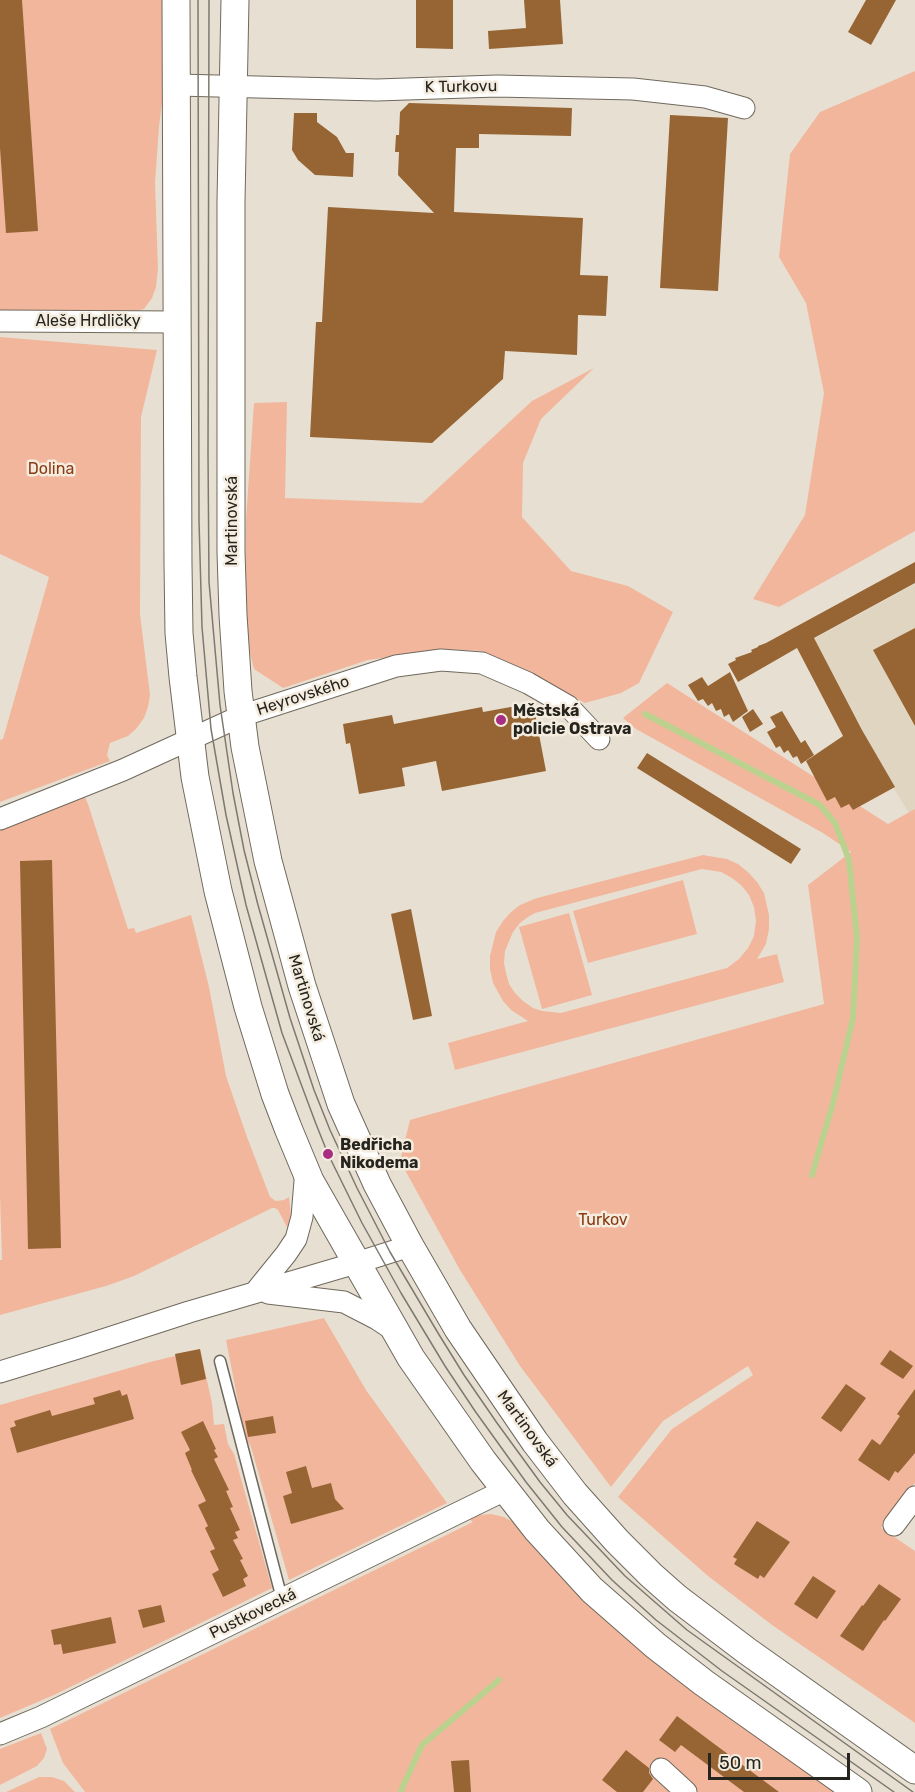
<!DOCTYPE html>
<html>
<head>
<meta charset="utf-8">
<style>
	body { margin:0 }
	#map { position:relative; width:915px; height:1792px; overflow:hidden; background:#e7e0d2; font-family:Rubik,sans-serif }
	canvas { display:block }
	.scale { position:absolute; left:708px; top:1753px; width:142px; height:27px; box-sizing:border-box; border:3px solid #26241f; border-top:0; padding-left:8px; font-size:18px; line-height:21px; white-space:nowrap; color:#26241f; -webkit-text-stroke:4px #f4eddf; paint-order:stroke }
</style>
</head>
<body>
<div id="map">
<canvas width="915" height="1792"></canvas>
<div class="scale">50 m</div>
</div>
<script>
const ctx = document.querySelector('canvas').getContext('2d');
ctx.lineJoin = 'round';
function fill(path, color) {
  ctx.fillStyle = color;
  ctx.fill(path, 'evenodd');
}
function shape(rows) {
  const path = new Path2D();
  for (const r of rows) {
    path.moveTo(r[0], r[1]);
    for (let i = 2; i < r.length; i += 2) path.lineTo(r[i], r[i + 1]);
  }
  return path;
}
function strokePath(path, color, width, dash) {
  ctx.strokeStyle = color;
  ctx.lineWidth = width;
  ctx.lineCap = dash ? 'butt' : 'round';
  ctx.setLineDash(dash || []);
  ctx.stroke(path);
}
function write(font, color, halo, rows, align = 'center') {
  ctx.font = font + ' Rubik,sans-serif';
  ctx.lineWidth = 5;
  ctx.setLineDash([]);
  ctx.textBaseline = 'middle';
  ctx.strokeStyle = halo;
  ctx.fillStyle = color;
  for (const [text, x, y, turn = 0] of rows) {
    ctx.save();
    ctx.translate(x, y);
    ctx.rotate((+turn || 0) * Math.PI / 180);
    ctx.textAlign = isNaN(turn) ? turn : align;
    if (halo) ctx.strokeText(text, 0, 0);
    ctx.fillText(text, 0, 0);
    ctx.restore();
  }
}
const built = shape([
	[915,584,915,809,909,813,894,789,814,639]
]);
const green = shape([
	[0,0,166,0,164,86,159,127,155,183,158,269,156,287,152,298,144,309,131,312,0,312],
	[915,71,915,531,779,607,753,599,805,515,824,393,806,303,779,257,790,154,820,112],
	[0,337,157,350,141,417,140,614,150,695,148,707,144,718,136,729,128,736,110,743,107,755,110,761,0,802,0,740,3,739,49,577,0,554],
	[594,368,541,419,523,463,522,517,571,571,628,586,673,612,639,683,621,693,585,703,531,674,481,651,445,649,368,660,283,688,254,669,249,649,245,590,246,520,254,403,287,402,285,498,422,503,532,401],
	[667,683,888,824,915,809,915,1400,895,1424,915,1438,915,1483,881,1528,915,1551,915,1723,772,1625,708,1576,618,1497,672,1429,753,1375,748,1366,663,1421,611,1487,520,1366,460,1270,400,1161,410,1120,824,1004,808,885,851,852,823,833,636,729,623,718],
	[74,793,85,797,88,804,128,929,134,928,136,933,191,915,209,987,226,1076,247,1137,270,1197,276,1201,284,1200,289,1197,291,1218,289,1231,278,1210,275,1208,272,1208,134,1276,106,1286,0,1315,0,1260,2,1260,0,1195,0,829],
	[703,855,727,859,738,864,749,873,757,882,764,893,769,915,769,929,766,944,757,959,777,954,784,982,455,1070,448,1043,528,1021,511,1010,503,1001,493,983,490,969,490,956,496,932,503,921,511,912,520,905,537,898],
	[702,869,721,872,732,878,741,885,749,895,754,907,756,921,754,936,748,948,739,959,727,968,561,1013,542,1011,533,1008,523,1001,515,993,509,984,506,973,504,963,505,951,513,932,520,923,528,917,535,913],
	[683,880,697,934,588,963,573,911],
	[569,913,592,995,542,1009,519,927],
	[324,1318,366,1390,447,1503,289,1580,251,1447,245,1437,226,1340],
	[200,1349,212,1403,214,1425,224,1424,228,1444,234,1454,272,1588,54,1695,0,1718,0,1405,150,1362,175,1356,175,1354],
	[491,1514,504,1517,517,1524,842,1792,85,1792,63,1763,50,1729,473,1522,469,1519,480,1515],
	[41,1733,47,1749,44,1758,37,1766,0,1785,0,1749],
	[39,1777,52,1777,64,1781,75,1792,6,1792]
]);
const stream = shape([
	[645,714,820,805,835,823,849,860,857,938,853,1018,833,1103,812,1175],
	[401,1792,403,1786,422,1745,499,1680]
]);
const building = shape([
	[0,0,22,0,38,231,6,233,0,148],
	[416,0,453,0,453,49,416,48],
	[524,0,560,0,563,44,489,49,488,31,526,28],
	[866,0,896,0,871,45,848,32],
	[409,103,572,108,571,136,479,134,479,148,456,148,454,212,583,218,580,275,608,276,606,316,578,315,577,355,505,351,503,379,432,443,310,437,316,322,322,322,328,207,434,213,398,175,399,152,395,152,396,135,399,135,400,112],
	[294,113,317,113,317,122,337,137,346,153,354,153,353,177,315,175,298,160,292,150],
	[670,115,728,118,718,291,660,288],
	[915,562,915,583,814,638,862,730,895,787,853,810,849,804,841,808,835,797,827,801,806,761,843,736,797,648,738,682,728,664,736,660,735,658,752,652,751,650,758,647,758,646,766,643],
	[915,628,915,726,873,650],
	[730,672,748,711,733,722,729,714,724,717,721,709,716,711,712,703,708,706,703,699,698,701,688,685,702,677,708,686],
	[533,703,546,771,442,791,436,761,402,768,405,786,359,794,350,743,346,744,343,724,392,715,394,724,482,707,483,712],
	[753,709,763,724,750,732,742,717],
	[782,711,801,743,805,740,814,755,801,764,797,756,793,758,788,750,784,753,780,746,776,748,767,732,776,727,770,717],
	[647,753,801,849,791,864,637,768],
	[52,860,61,1248,28,1249,20,861],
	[411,909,432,1016,413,1020,391,914],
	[200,1349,206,1379,181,1385,175,1354],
	[890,1350,913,1366,903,1379,880,1364],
	[846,1384,866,1398,841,1432,821,1418],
	[915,1389,915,1453,898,1473,895,1471,889,1481,858,1460,872,1439,880,1445,900,1416,897,1414],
	[120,1390,122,1396,127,1394,134,1419,17,1453,10,1428,16,1426,14,1421,50,1410,52,1416,95,1404,93,1398],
	[273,1416,276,1433,248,1437,245,1421],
	[203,1421,216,1449,214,1450,218,1457,214,1459,229,1490,226,1491,233,1507,230,1508,240,1530,235,1532,238,1538,233,1540,243,1559,240,1560,248,1576,243,1579,246,1586,223,1597,212,1574,219,1570,210,1551,215,1549,205,1528,208,1526,198,1505,206,1501,191,1470,192,1470,185,1453,190,1450,181,1432],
	[306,1466,312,1488,331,1483,335,1499,344,1509,291,1524,283,1496,292,1493,286,1472],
	[757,1521,790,1542,764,1578,760,1575,758,1579,734,1564,737,1559,733,1557],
	[813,1576,836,1591,817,1619,794,1604],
	[879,1584,901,1599,885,1621,884,1620,863,1651,840,1636,862,1605,863,1606],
	[161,1605,165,1622,143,1628,138,1610],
	[111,1617,116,1643,63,1654,61,1644,54,1645,51,1630],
	[677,1716,713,1743,779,1792,744,1792,681,1745,675,1752,659,1740],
	[626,1750,649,1768,649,1773,653,1779,643,1792,617,1792,602,1780],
	[469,1760,471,1792,454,1792,451,1761]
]);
const service = shape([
	[220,1361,282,1599]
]);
const minor = shape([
	[177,85,377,90,497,86,633,89,705,97,744,108],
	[0,321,177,322],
	[0,819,123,770,241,716,396,666,441,660,482,663,528,683,568,706,599,739],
	[256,1291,286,1254,296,1239,302,1217,306,1169],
	[268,1293,344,1302,377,1319,395,1331],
	[0,1372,78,1348,189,1312,356,1263,410,1246],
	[894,1525,915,1497],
	[0,1734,41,1717,505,1490],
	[661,1769,686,1792]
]);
const tertiary = shape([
	[176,0,178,564,179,633,183,677,195,777,218,891,248,1007,275,1094,288,1128,310,1181,411,1358,483,1461,537,1530,592,1590,656,1646,704,1683,858,1792],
	[235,0,231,201,231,552,233,615,238,691,245,747,268,861,302,986,341,1104,377,1184,410,1246,458,1329,535,1442,575,1494,617,1541,651,1575,677,1598,747,1651,915,1770]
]);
const tram = shape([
	[198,0,199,521,202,627,211,729,226,815,246,905,282,1033,316,1124,328,1154,362,1223,401,1293,445,1366,475,1411,526,1482,562,1527,612,1580,656,1620,722,1671,894,1792],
	[209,0,208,452,209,582,220,705,233,793,244,850,258,905,290,1018,314,1090,330,1130,357,1188,390,1252,438,1333,464,1375,497,1423,540,1482,567,1515,625,1576,687,1630,913,1792]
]);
const markers = [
	[501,720,6,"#a82e84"],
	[328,1154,6,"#a82e84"]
];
const streetNames = [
	["K Turkovu",461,87,-1],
	["Aleše Hrdličky",88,321],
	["Martinovská",232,521,-90],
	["Heyrovského",303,696,-18],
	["Martinovská",306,998,73],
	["Martinovská",527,1429,54],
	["Pustkovecká",253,1614,-26]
];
const parkNames = [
	["Dolina",51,469],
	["Turkov",603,1220]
];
const poiNames = [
	["Městská",513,711],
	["policie Ostrava",513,729],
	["Bedřicha",340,1145],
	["Nikodema",340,1163]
];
fill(built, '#e0d5c1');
fill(green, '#f2b69d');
strokePath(stream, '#bbd28f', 6);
fill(building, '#976534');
strokePath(service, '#6f695d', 13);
strokePath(minor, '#6f695d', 23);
strokePath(tertiary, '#6f695d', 29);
strokePath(service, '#fff', 10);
strokePath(minor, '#fff', 21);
strokePath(tertiary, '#fff', 27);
strokePath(tram, '#7d7970', 1.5);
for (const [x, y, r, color] of markers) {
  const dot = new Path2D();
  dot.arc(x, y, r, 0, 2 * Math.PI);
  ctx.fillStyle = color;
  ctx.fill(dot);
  strokePath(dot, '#f4eddf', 2);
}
write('16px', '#26241f', '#f4eddf', streetNames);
write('16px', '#8a3911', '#f4eddf', parkNames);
write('bold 16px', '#26241f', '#f4eddf', poiNames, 'left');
</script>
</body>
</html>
